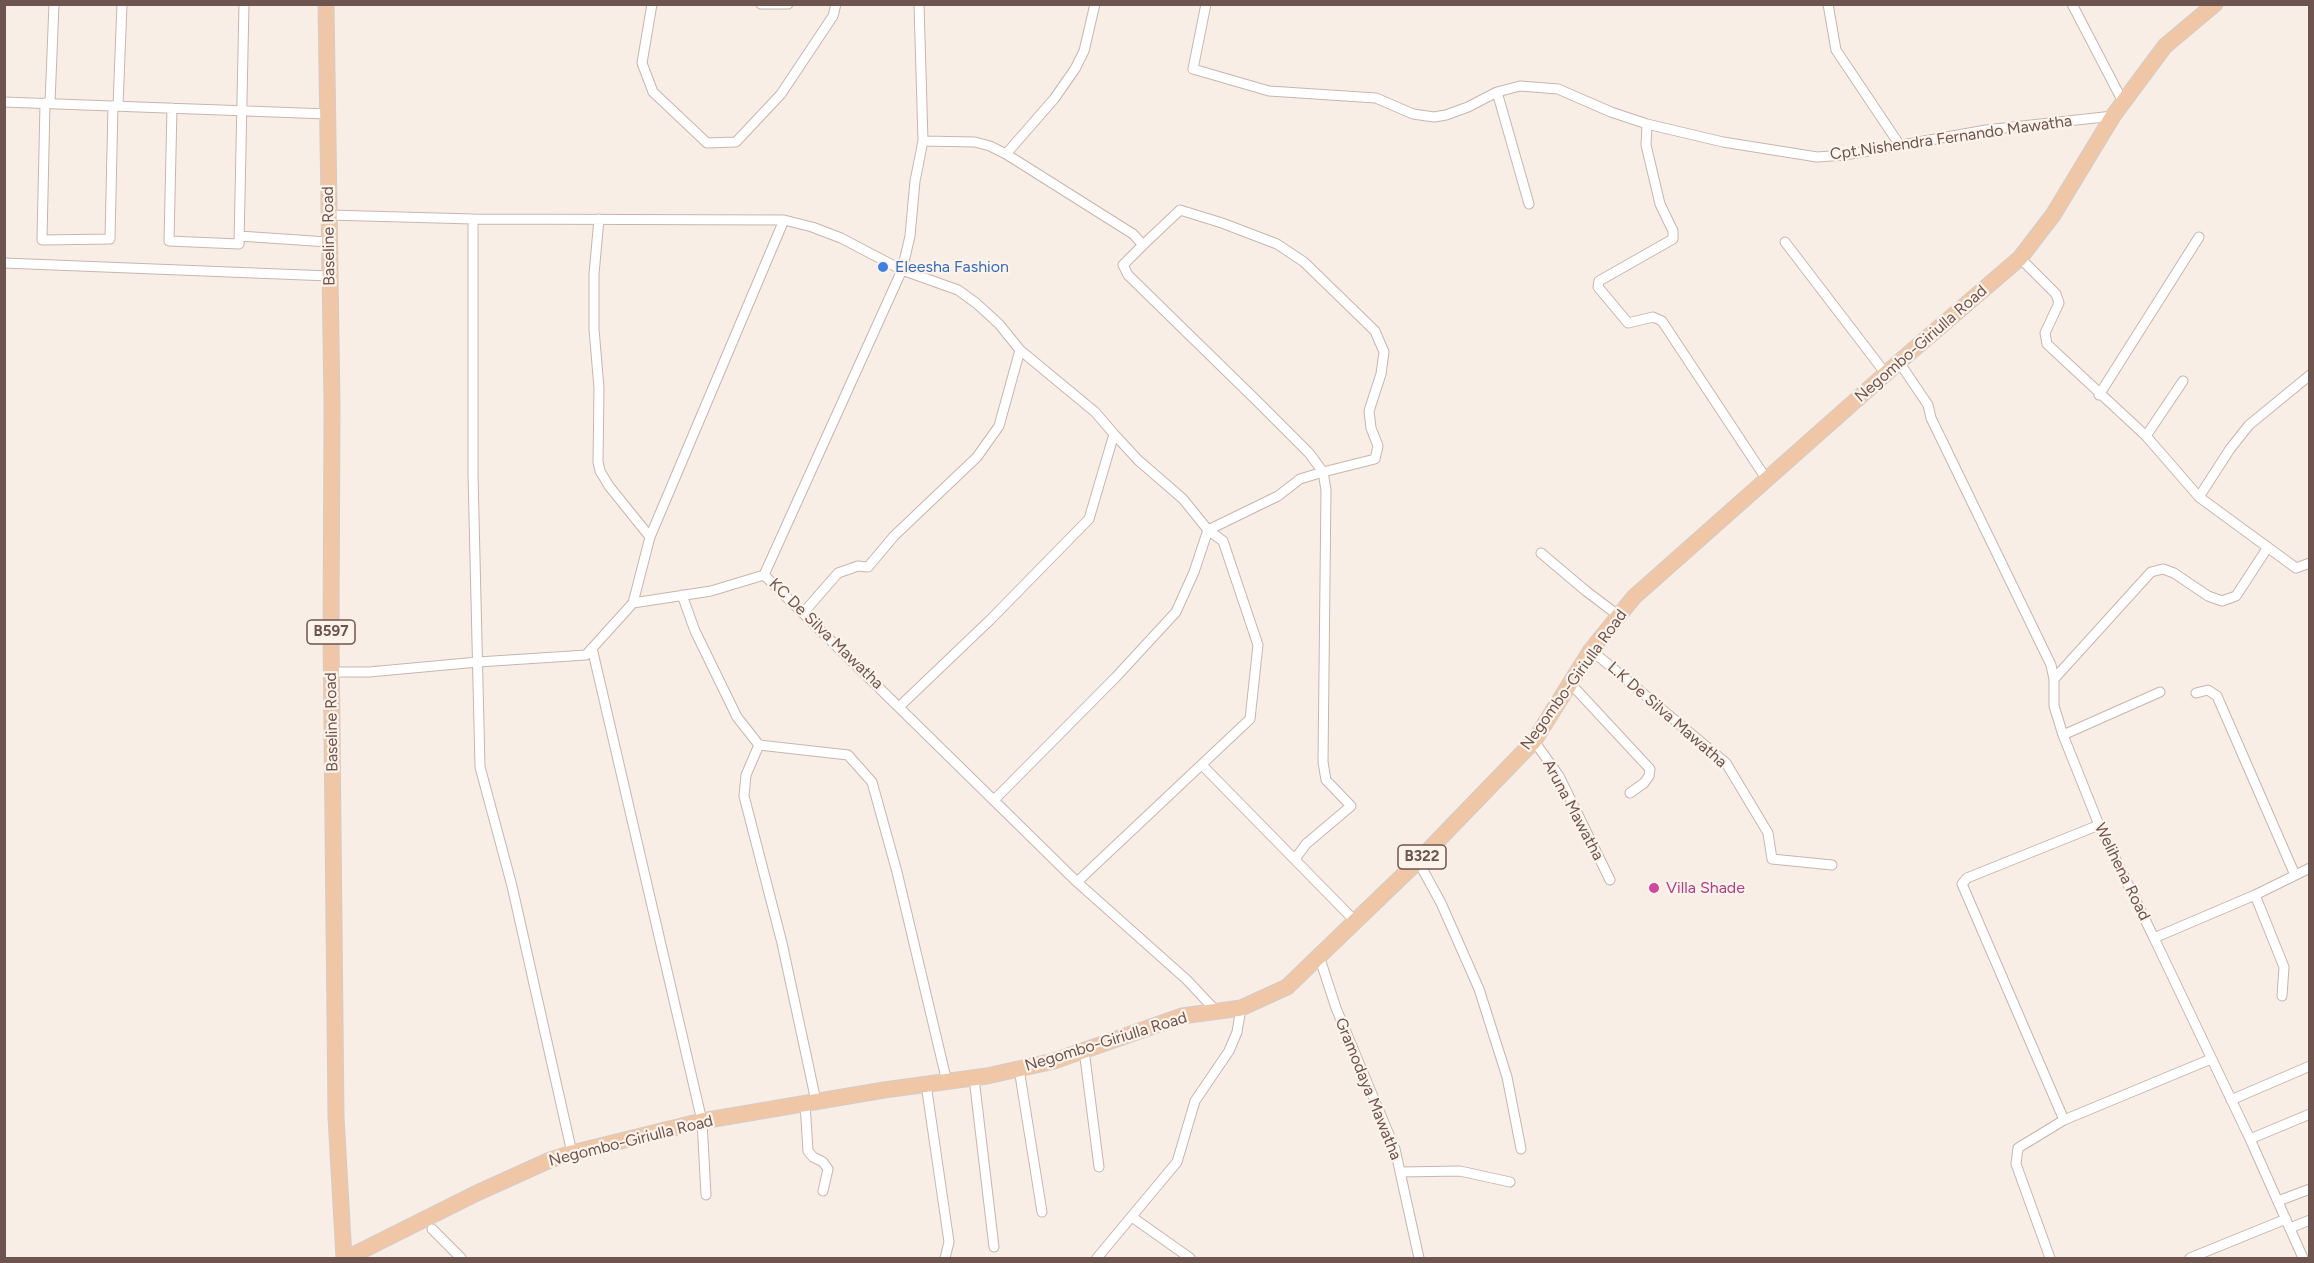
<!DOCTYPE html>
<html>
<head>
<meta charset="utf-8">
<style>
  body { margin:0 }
  #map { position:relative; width:2314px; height:1263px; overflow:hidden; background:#f9eee6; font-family:Figtree,sans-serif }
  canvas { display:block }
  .frame { position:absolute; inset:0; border:6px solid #6e544e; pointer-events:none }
</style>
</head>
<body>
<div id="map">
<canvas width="2314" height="1263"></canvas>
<div class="frame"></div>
</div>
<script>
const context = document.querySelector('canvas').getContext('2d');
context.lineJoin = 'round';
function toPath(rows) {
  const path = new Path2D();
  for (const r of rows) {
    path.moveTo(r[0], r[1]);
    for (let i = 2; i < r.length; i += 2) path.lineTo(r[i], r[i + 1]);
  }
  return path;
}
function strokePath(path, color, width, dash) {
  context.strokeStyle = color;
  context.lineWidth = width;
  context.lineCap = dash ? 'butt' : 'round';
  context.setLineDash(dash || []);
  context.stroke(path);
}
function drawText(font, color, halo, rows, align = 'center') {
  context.font = font + ' Figtree,sans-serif';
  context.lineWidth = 4.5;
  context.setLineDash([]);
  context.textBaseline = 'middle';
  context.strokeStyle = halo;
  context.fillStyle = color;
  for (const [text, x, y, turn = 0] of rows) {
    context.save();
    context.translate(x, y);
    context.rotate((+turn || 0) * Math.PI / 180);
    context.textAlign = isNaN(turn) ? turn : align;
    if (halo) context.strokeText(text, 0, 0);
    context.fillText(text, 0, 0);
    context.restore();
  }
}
const street = toPath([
  [652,4,642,63,653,92,707,143,736,142,781,94,833,16,836,4],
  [761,4,788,4],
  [919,4,923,141,915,181,910,236,902,270,764,575,1077,882,1187,980,1217,1012],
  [1206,4,1193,69,1269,91,1376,98,1413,114,1434,117,1446,115,1468,107,1497,92,1520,86,1558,89,1611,112,1647,124,1723,142,1817,157,1845,155,1986,130,2113,116],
  [1828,4,1836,50,1899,144],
  [2072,4,2123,102],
  [1497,92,1529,204],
  [4,102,328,114],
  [45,103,42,240,110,239,113,106],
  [50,103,54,4],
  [118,106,122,4],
  [172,108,169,241,239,244,244,4],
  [1647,124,1646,145,1660,204,1673,231,1673,239,1599,281,1598,287,1628,323,1653,317,1662,321,1767,480],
  [923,141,975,142,990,146,1006,154,1054,99,1075,69,1084,51,1095,4],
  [1006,154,1133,234,1143,245,1123,265,1128,275,1257,401,1309,453,1323,472,1300,479,1278,496,1208,530],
  [329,215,473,219,784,220,812,227,841,238,902,270,958,290,976,303,999,324,1020,350,1095,412,1114,434,1089,519,990,620,900,706],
  [473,219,473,474,480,767,512,886,572,1153],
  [599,219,594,274,594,329,599,388,598,462,600,471,609,486,650,537],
  [239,236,328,242],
  [1785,242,1886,374],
  [1143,245,1180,210,1222,223,1277,244,1304,262,1375,331,1384,352,1381,374,1369,411,1371,428,1378,446,1375,459,1323,472,1326,490,1323,762,1326,780,1351,806,1306,844,1295,859],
  [2020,258,2056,294,2059,303,2045,333,2047,344,2146,436,2199,497,2296,568,2310,563],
  [4,263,329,276],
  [1899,362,1928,405,1931,418,2051,665,2054,679,2054,706,2063,735,2099,825,2154,938,2255,895,2310,868],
  [2099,395,2199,237],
  [2146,436,2183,381],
  [2199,497,2230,449,2249,425,2310,375],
  [1541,553,1586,591,1619,616],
  [682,595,695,631,737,717,759,745,848,755,872,782,897,872,947,1082],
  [633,603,711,591,764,575],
  [804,612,838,573,858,566,868,567,894,536,977,457,999,426,1020,350],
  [592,648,702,1121,706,1195],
  [1591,650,1726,763,1768,833,1772,859,1832,865],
  [332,672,369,672,478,662,586,655,633,603,650,537,784,220],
  [2054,679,2151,572,2163,569,2174,573,2208,596,2222,601,2236,596,2268,547],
  [1571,684,1650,769,1649,776,1644,783,1630,793],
  [2196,693,2208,690,2217,696,2295,875],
  [2063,735,2160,692],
  [1534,741,1559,776,1610,880],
  [759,745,746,775,744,796,782,943,816,1101],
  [1202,765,1355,921],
  [994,800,1116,677,1176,612,1194,572,1208,530,1183,499,1138,460,1114,434],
  [1418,861,1441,903,1479,989,1507,1077,1521,1149],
  [1077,882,1250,719,1258,645,1223,541,1208,530],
  [2255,895,2284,967,2282,996],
  [2154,938,2250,1139,2303,1258],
  [1319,956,1336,1008,1395,1149,1419,1258],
  [1084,1050,1099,1167],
  [1019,1069,1042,1212],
  [974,1078,994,1247],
  [926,1084,949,1242,945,1258],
  [2231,1100,2310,1066],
  [805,1103,808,1151,813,1157,823,1162,828,1169,823,1191],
  [2064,1120,1962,884,1967,878,2099,825],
  [2250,1139,2310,1114],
  [1400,1172,1460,1171,1510,1182],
  [2278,1201,2310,1189],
  [1132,1217,1190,1258],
  [2290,1228,2310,1220],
  [432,1229,461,1258],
  [1097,1258,1177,1162,1195,1101,1229,1051,1237,1032,1241,1008],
  [2050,1258,2016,1164,2018,1148,2064,1120,2211,1059],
  [2190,1258,2286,1219]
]);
const primary = toPath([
  [326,4,332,406,331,633,336,1117,344,1258],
  [347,1258,477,1193,550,1160,572,1153,702,1121,884,1090,987,1076,1054,1061,1182,1016,1241,1008,1287,987,1418,861,1534,741,1591,650,1634,597,1899,362,2020,258,2053,215,2113,116,2165,46,2215,4]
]);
const markers = [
  [883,267,6,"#3f7fe0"],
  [1654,888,6,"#d1479c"]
];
const shields = [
  [331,632,48],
  [1422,857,48]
];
const shieldNames = [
  ["B597",331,632],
  ["B322",1422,857]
];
const streetNames = [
  ["Cpt.Nishendra Fernando Mawatha",1951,138,-8],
  ["Baseline Road",329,236,-91],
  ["Negombo-Giriulla Road",1921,344,-41],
  ["KC De Silva Mawatha",826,634,44],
  ["Negombo-Giriulla Road",1574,680,-54],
  ["L.K De Silva Mawatha",1667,715,41],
  ["Baseline Road",332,722,-91],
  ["Aruna Mawatha",1573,810,62],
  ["Welihena Road",2122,872,64],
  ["Negombo-Giriulla Road",1106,1042,-17],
  ["Gramodaya Mawatha",1368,1089,68],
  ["Negombo-Giriulla Road",631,1141,-14]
];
const shopNames = [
  ["Eleesha Fashion",895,267]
];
const hotelNames = [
  ["Villa Shade",1666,888]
];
strokePath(street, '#c8b5ad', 11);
strokePath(primary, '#d4ccca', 17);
strokePath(street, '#fff', 9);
strokePath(primary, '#efc7a7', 15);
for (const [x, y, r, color] of markers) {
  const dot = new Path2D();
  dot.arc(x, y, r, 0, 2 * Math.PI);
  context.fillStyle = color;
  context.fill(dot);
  strokePath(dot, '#fcf3eb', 2);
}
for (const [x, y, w] of shields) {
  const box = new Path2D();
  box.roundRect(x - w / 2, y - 12, w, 24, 4.5);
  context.fillStyle = '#fcf3eb';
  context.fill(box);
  strokePath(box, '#6e544e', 1.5);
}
drawText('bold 15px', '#6e544e', null, shieldNames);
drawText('16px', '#6e544e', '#fcf3eb', streetNames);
drawText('16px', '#366cbe', '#fcf3eb', shopNames, 'left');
drawText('16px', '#b23c85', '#fcf3eb', hotelNames, 'left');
</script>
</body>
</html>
